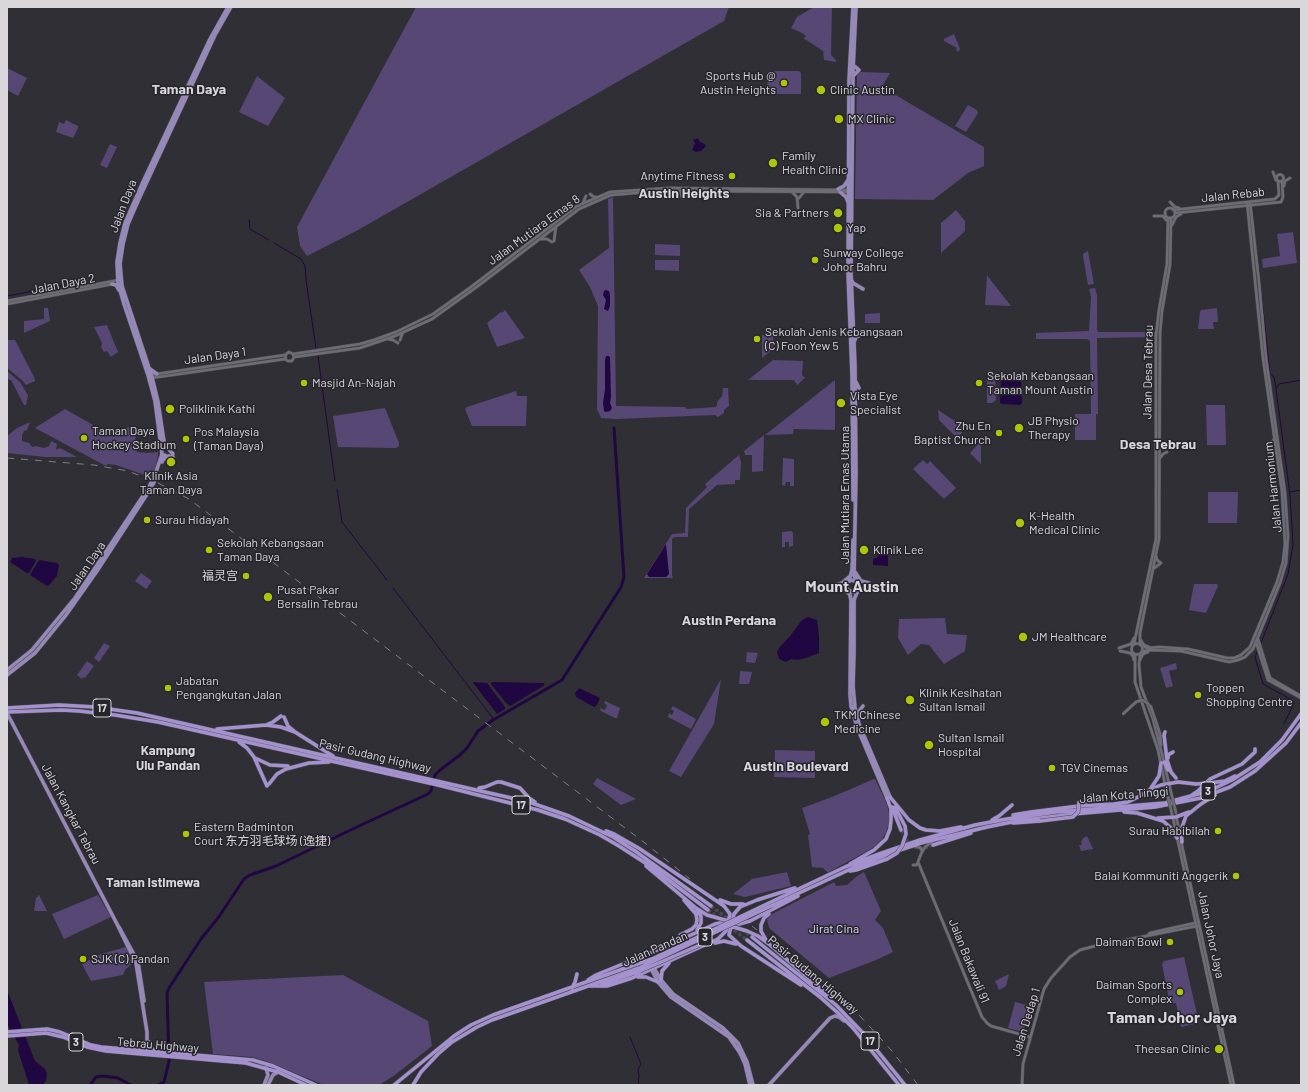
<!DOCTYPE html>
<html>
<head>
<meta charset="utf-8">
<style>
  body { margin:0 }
  #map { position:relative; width:1308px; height:1092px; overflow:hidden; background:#312f36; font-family:Barlow,sans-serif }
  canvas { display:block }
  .frame { position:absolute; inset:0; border:8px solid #d9d7dc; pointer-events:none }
</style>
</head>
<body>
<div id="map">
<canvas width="1308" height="1092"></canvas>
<div class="frame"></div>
</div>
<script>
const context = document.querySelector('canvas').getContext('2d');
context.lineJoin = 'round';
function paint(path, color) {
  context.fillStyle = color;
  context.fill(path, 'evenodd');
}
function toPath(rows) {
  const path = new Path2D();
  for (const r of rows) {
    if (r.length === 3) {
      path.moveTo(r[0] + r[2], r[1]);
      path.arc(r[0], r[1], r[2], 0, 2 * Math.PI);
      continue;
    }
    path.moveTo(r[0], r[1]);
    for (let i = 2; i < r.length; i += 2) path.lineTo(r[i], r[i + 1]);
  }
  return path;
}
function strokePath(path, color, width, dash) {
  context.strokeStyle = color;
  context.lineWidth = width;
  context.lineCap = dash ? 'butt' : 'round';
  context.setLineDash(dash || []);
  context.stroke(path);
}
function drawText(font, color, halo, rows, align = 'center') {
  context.font = font + ' Barlow,"Noto Sans SC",sans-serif';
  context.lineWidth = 3;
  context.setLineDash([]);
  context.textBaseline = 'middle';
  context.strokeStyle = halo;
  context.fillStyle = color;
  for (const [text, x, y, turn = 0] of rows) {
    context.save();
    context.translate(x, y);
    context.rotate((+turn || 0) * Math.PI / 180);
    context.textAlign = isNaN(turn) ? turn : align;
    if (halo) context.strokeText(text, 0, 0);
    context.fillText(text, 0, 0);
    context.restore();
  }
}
const green = toPath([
  [416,7,729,7,724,21,358,230,307,256,300,246,297,227],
  [814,7,832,7,831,55,836,60,836,62,824,60,823,51,803,38,806,37,804,34,791,28,797,17],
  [954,34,960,49,958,52,956,50,957,48,944,41,944,39],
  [7,68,27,78,18,96,7,90],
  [769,71,799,71,801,73,801,94,767,94,768,72],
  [861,72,890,73,882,87,984,147,984,166,968,173,933,200,855,199,857,74],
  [257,76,285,98,268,126,239,112],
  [968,105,977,110,978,113,966,132,955,126],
  [66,120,78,126,78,128,73,138,56,132,59,122,64,124],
  [110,144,117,147,107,168,100,165],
  [613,197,616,406,685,407,687,409,715,407,717,406,717,402,722,396,723,388,728,388,729,406,724,410,724,413,718,417,715,415,616,419,601,418,597,409,598,306,590,287,579,270,609,248,608,199],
  [956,210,965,221,965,231,941,253,941,223],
  [1293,232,1297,263,1263,268,1262,259,1280,256,1277,234],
  [655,244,680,245,680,256,655,255],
  [1088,251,1094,284,1088,285,1083,256,1083,254],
  [655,260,679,260,679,271,655,270],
  [987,275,989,278,1011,306,985,305],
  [1095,288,1097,295,1097,329,1098,332,1155,332,1155,337,1097,338,1098,414,1091,414,1090,341,1087,339,1036,339,1036,333,1089,331,1091,297,1089,289],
  [44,308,48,308,50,321,24,333,24,321,44,319],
  [1217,308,1218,322,1213,322,1214,329,1198,329,1200,312,1201,310],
  [505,310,525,338,497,347,487,323,501,312,502,313],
  [880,313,880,323,865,323,865,314],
  [107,325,118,352,111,357,107,351,104,352,101,347,102,343,94,327],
  [762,335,773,336,773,349,762,358],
  [7,340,15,340,34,377,35,381,26,385,22,380,7,368],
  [773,360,803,361,802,375,805,378,797,385,794,380,748,380],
  [990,370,995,373,996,400,992,403,987,403,987,371],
  [7,371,20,382,28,395,26,405,24,405,11,380,7,379],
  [835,380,835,430,794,429,793,434,765,435],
  [516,391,517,396,527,396,526,425,525,426,472,426,465,409,467,407],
  [1206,405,1225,405,1226,445,1207,445],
  [385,408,399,443,399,446,396,448,338,447,333,416],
  [65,409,114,437,115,431,134,426,136,441,137,441,137,452,147,453,158,452,158,456,154,473,151,477,116,465,107,464,106,466,35,428],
  [938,410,958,423,961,423,962,424,962,433,958,437,956,437,939,420],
  [1075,414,1096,414,1096,440,1075,440],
  [30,422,27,430,24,431,22,435,22,441,29,443,32,447,36,446,44,448,49,446,51,441,57,444,56,450,60,448,77,457,45,457,7,453,7,436,17,428],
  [764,435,763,471,752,472,752,455,745,455,744,451],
  [981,441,981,464,970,453],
  [739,455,741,462,740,480,735,480,735,484,717,485,689,509,688,537,674,537,672,539,672,575,673,578,644,578,672,534,685,533,686,508,707,487,705,484],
  [783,458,794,459,794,485,793,486,790,486,790,482,786,482,785,486,782,485],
  [923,460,927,464,930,461,956,488,945,498,943,498,913,469],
  [1208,492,1238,492,1237,523,1208,523],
  [791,531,793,533,793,546,789,547,789,542,785,542,785,547,782,547,782,532],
  [141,573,152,581,146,589,135,581],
  [1194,584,1217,584,1218,586,1206,613,1189,610],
  [945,618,947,634,967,635,965,651,944,664,929,645,921,644,908,655,898,638,899,619],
  [104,643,110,646,99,662,94,658],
  [747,652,758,653,755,663,746,662],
  [87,661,94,666,85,678,83,677,82,679,77,675],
  [1176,663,1177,669,1169,671,1173,686,1166,688,1160,668],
  [740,671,752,672,749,684,739,684],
  [721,679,714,724,681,777,669,771],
  [605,701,620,708,617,718,615,718,601,711,600,708,605,710,607,705,604,703],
  [673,706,696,719,691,729,668,717,669,713,672,715,674,711,671,709],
  [775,750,815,751,815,778,774,777],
  [597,778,636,799,621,805,593,784],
  [874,779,875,779,887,804,890,819,886,833,880,842,871,849,829,872,827,872,823,868,812,867,808,835,810,834,802,808,832,797],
  [1087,836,1093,849,1081,851,1079,845,1082,845,1081,841,1083,840,1082,839],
  [787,872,791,886,745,897,733,894,752,879],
  [864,872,881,911,875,920,883,928,893,952,876,960,829,978,769,928,767,919,772,914,809,895,834,882,836,886,847,885,857,876],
  [39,895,47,911,34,911,36,898],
  [98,895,111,917,64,939,52,914],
  [126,947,134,962,125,970,123,975,91,981,82,964,101,954],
  [1184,957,1199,1023,1181,1027,1176,1003,1170,1004,1162,964,1164,961],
  [1009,974,1006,986,999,990,995,981],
  [343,975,428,1021,432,1046,395,1075,379,1085,324,1085,263,1060,252,1057,213,1054,204,982],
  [1015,1002,1031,1006,1023,1032,1008,1028]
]);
const water = toPath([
  [698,138,699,141,706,145,705,147,701,151,696,152,692,150,695,143,693,140],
  [606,290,609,291,610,295,610,306,608,311,604,309,606,300,603,295,604,291],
  [606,356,609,356,610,358,611,397,610,403,612,408,610,411,606,412,604,411,603,403,605,389,605,360],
  [1003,376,1021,377,1022,403,1020,405,1002,404,1000,403,1001,379],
  [666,544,669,574,666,577,649,577,647,574],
  [878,554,885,554,888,556,888,566,873,565,873,560,874,558,877,558],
  [22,557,35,559,36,561,29,573,27,573,10,562,12,558],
  [39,560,57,563,59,565,57,576,49,585,47,586,30,575],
  [808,617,817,620,819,637,819,653,806,658,797,660,791,659,786,662,779,659,777,652,779,648,790,636,802,620],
  [473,682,487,683,505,707,505,709,497,714,474,684],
  [492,682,543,683,545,685,510,706,507,704,491,684],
  [579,688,600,698,597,705,594,707,576,697,575,693],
  [7,990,35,1061,45,1069,47,1074,46,1081,44,1083,45,1085,29,1085,18,1050,19,1045,7,1024]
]);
const stream = toPath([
  [249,220,250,229,269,240],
  [274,243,301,259,305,266,306,280,316,348],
  [1257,253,1270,374,1274,377,1276,388],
  [7,296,76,283],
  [318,356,335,481],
  [337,489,342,522,387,580],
  [1290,492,1301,490],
  [393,588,492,717,493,720],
  [1261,643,1288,574,1293,545,1290,495,1276,389,1279,384,1301,380],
  [1258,650,1255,657,1263,684,1292,700,1294,703,1284,724],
  [630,1037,641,1064,638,1070,639,1076,638,1085]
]);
const river = toPath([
  [90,1085,96,1077,103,1076,118,1078,131,1085],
  [158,1085,164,1082,169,1061,167,993,169,988,201,939,218,918,244,879,250,875,276,866,359,826,428,794,431,791,435,775,440,770,460,755,467,748,478,731,493,720,562,680,621,587,624,577,614,428]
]);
const trunkTunnel = toPath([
  [901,830,909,844,914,847,922,849,933,845],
  [711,906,752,937],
  [708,910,747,940]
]);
const secondary = toPath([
  [1273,172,1276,180],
  [1280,178,3.5],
  [1284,186,1285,181,1290,178],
  [679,192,683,198,688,192],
  [792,192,797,197,798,208],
  [590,194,594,197,596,197],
  [799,198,804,192],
  [1170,202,1175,207,1179,208],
  [583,203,586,196],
  [1170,213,5],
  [1173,210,1275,199,1279,195,1278,181],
  [1175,213,1281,202,1283,197,1282,181],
  [1154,216,1163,216,1166,220],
  [1172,225,1176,217,1181,214],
  [540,239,547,239,552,242],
  [554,241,556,226],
  [7,301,119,280],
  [7,304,113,284],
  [388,339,393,340,398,343],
  [400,340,403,332],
  [293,354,294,357,292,361,288,361,286,360,285,355,289,352,293,354,300,353,360,344,374,340,396,332,433,314,471,287,577,206,610,192,670,188,849,190],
  [294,357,360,348,395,336,432,319,478,286,579,209,611,195,648,192,691,191,849,192],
  [150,375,285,355],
  [151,378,285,359],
  [1161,443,1162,445,1167,448],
  [1267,445,1273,441,1274,439],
  [1268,448,1276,453],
  [1160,458,1163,454,1167,452],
  [1153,569,1161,563,1157,560,1156,556],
  [1140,639,1144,645,1149,647],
  [1258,639,1270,678,1301,696],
  [1256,642,1268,680,1301,698],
  [1137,649,5.5],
  [1134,644,1156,539,1156,336,1159,310,1167,264,1168,218],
  [1140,645,1140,633,1159,539,1160,333,1162,311,1170,265,1171,218],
  [1142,646,1148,648,1159,647,1188,649,1227,658,1234,658,1241,655,1250,647,1277,582,1283,562,1285,544,1282,491,1263,358,1247,202],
  [1119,648,1131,644,1134,638],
  [1120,651,1130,653,1133,656,1134,660],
  [1142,652,1148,650,1181,651,1229,662,1238,660,1245,657,1253,649,1280,583,1286,563,1288,536,1285,493,1266,358,1259,282,1250,202],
  [1135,654,1135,682,1158,750,1166,789],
  [1140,654,1139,665,1141,687,1153,719,1164,762],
  [1140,660,1143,654,1148,652],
  [1160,734,1161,745],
  [1165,767,1170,788],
  [1172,814,1231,1085],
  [1176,816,1180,834],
  [1181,841,1234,1085],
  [914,846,921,848,922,851],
  [918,862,982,1017,987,1023,991,1026,1030,1037],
  [918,862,921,854,925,847,932,842],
  [913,865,916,865,918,863],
  [1148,935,1150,933,1195,923],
  [1022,1085,1023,1064,1044,989,1051,978,1070,957,1080,950,1095,946,1197,926]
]);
const primary = toPath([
  [853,7,849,80,848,273,852,375,853,500],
  [856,7,853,70,851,274,855,366,856,474,854,575,857,582],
  [853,65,859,70,853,76],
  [838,189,844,186,848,180],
  [840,192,846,197,848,202],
  [852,281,853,283,863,289],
  [112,284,116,285,119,290],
  [853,327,856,331,861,332],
  [854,342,856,337,861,335],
  [150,369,157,374],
  [856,382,859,388],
  [165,445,173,454],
  [165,448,158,402,152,377,122,286,120,264,123,244,128,224,138,201,215,35,231,7],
  [163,460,168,456,173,457],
  [162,462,165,455],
  [155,475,162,454,155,401,148,375,124,304,118,283,117,262,120,243,125,223,143,182,210,39,228,7],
  [855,572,861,581,869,583],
  [849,581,852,570,853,540],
  [836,585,842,583,849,577],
  [836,588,845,590,848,593],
  [857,590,853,592,848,590,846,586,848,582,851,580,855,581,859,587,854,600,854,652,853,686,855,708,859,724,890,797],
  [849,591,851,600,850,694,851,706,857,727,887,798],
  [858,592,861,589,869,586],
  [7,670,32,650,75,598,149,487],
  [7,675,35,653,66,615,97,571,151,488],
  [7,713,117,924,136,963,147,1032,147,1046,144,1050],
  [858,718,860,710,863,706],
  [119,927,138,962,144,1001],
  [640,954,644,955,658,982,671,997,729,1037,740,1053,745,1064,750,1085],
  [653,966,661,980,673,994,723,1028,738,1043,747,1062,753,1085],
  [149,1042,152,1049,156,1051],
  [264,1085,268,1075,266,1068],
  [268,1085,273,1075,278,1072],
  [769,1085,830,1018,835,1016,839,1017,844,1021]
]);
const trunk = toPath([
  [7,708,59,705,95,707,137,713,529,802,569,816,613,837,635,851,711,906],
  [7,712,61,710,79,711,115,715,158,722,438,785,538,810,565,819,600,835,619,846,650,866,708,910],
  [284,717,288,726,294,731],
  [266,725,281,727,295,732,333,756],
  [217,729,266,725,273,722,281,716],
  [1165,732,1164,735,1167,760,1171,772,1176,778],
  [239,742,247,748,254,757,267,786],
  [255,758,270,765,288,766],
  [1168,758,1168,755,1173,752],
  [1164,762,1168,770],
  [1210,783,1225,781,1235,776],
  [269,784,277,774,286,769,309,763,329,762],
  [479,788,485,787,497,782,501,782,520,788,529,798,535,802],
  [1151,788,1159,776,1161,763],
  [1192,795,1198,791,1210,779,1242,764,1255,752,1255,749],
  [890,797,909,820,920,828,926,830,940,831,961,827],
  [1079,805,1090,800,1092,795],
  [892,807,901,830],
  [895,807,905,826],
  [1124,812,1137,813,1163,821,1170,827,1177,838],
  [1013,815,1031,812,1079,806,1114,804,1128,802,1138,797,1151,789,1161,785,1178,782,1196,784],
  [1158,818,1176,817,1189,812],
  [992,820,999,816,1012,805],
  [1013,823,1040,821],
  [1182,842,1181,830,1186,816,1201,804,1215,795],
  [933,845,971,833],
  [850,864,874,850,886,839,890,829,891,820,891,809,887,798],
  [646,866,696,908,707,915,739,924,750,921,798,896],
  [850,871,856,870,887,859],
  [795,888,757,900,740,907,734,914,729,935,741,946,801,985],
  [720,900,731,904,743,904],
  [769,903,845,867,879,854,920,840,975,825,1007,819,1056,812,1165,803,1209,791,1232,780,1260,762,1282,740,1301,714],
  [771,906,855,867,891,853,921,843,987,827,1017,821,1073,814,1155,807,1201,798,1230,787,1255,771,1286,743,1301,723],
  [697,910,701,916,701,923,697,930],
  [680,935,692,929,696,925,697,920,696,914,684,900],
  [752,937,836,1005,863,1033,905,1085],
  [747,940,820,997,838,1013,853,1028,899,1085],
  [766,940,761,931,761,925,764,918,769,914],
  [715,943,724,941,736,944],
  [667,946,715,924,720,923,747,931,758,936,769,944,828,995],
  [638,977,646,977,658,982],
  [588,980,596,975,635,959],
  [661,980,662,971,669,963],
  [602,984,640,971],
  [591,986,607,986,632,978,718,939,726,931,730,914,724,906,640,849,614,834,606,831],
  [572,988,575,982,577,974],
  [7,1032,47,1029,60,1032,91,1045,101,1047,253,1060,273,1066,316,1085],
  [7,1036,46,1033,63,1037,87,1047,106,1051,246,1063,278,1072,306,1085],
  [394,1085,454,1036,471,1025,493,1015,637,964],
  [413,1085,421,1072,438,1054,452,1042,477,1027,492,1020,639,968]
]);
const rail = toPath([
  [7,458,94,465,128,471,156,482,189,499,645,843,690,879],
  [752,926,757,930],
  [774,943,825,983,860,1016,892,1051,918,1085]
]);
const secondaryBridge = toPath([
  [1123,714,1136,702,1142,700,1146,702,1151,707,1160,734],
  [1170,788,1176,813],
  [1166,789,1172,814]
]);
const primaryBridge = toPath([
  [149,487,155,475],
  [151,488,157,476]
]);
const trunkBridge = toPath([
  [1196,784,1210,783],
  [1040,821,1073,817,1078,812,1079,802],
  [887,859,897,853,902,846,906,834,905,826],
  [635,959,667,946],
  [637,964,652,959,769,903],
  [639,968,771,906],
  [640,971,707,942]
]);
const markers = [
  [784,83,4,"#aec60a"],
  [821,90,5,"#aec60a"],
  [839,119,5,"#aec60a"],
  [773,163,5,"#aec60a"],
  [732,176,4,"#aec60a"],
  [838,213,5,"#aec60a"],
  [838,228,5,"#aec60a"],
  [815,260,4,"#aec60a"],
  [757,339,4,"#aec60a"],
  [304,383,4,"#aec60a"],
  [979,383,4,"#aec60a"],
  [841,403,5,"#aec60a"],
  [170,409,5,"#aec60a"],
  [1019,428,5,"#aec60a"],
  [999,433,4,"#aec60a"],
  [84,438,4,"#aec60a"],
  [186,439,4,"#aec60a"],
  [171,462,5,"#aec60a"],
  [147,520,4,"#aec60a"],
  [1020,523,5,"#aec60a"],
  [209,550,4,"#aec60a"],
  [864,550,5,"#aec60a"],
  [246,576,4,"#aec60a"],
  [268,597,5,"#aec60a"],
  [1023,637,5,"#aec60a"],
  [168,688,4,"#aec60a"],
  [1198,695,4,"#aec60a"],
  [910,700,5,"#aec60a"],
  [825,722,5,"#aec60a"],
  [929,745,5,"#aec60a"],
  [1052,768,4,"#aec60a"],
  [1218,831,4,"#aec60a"],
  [186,834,4,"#aec60a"],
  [1236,876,4,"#aec60a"],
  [1170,942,4,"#aec60a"],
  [83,959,4,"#aec60a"],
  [1180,992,4,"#aec60a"],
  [1219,1049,5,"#aec60a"]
];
const shields = [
  [102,708,18],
  [1208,791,14],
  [521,805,18],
  [705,937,14],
  [870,1041,18],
  [76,1042,14]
];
const shieldNames = [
  ["17",102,708],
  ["3",1208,791],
  ["17",521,805],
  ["3",705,937],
  ["17",870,1041],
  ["3",76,1042]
];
const poiNames = [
  ["Sports Hub @",776,76,"right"],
  ["Austin Heights",776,90,"right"],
  ["Clinic Austin",830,90],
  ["MX Clinic",848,119],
  ["Family",782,156],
  ["Health Clinic",782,170],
  ["Anytime Fitness",724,176,"right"],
  ["Sia & Partners",829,213,"right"],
  ["Yap",847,228],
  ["Sunway College",823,253],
  ["Johor Bahru",823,267],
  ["Sekolah Jenis Kebangsaan",765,332],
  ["(C) Foon Yew 5",765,346],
  ["Sekolah Kebangsaan",987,376],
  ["Taman Mount Austin",987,390],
  ["Masjid An-Najah",312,383],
  ["Vista Eye",850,396],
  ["Specialist",850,410],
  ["Poliklinik Kathi",179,409],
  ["JB Physio",1028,421],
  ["Therapy",1028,435],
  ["Zhu En",991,426,"right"],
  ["Baptist Church",991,440,"right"],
  ["Taman Daya",92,431],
  ["Hockey Stadium",92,445],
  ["Pos Malaysia",194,432],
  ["(Taman Daya)",194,446],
  ["Klinik Asia",171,476,"center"],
  ["Taman Daya",171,490,"center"],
  ["K-Health",1029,516],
  ["Medical Clinic",1029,530],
  ["Surau Hidayah",155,520],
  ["Sekolah Kebangsaan",217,543],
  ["Taman Daya",217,557],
  ["Klinik Lee",873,550],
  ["福灵宫",238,576,"right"],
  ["Pusat Pakar",277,590],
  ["Bersalin Tebrau",277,604],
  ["JM Healthcare",1032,637],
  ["Jabatan",176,681],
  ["Pengangkutan Jalan",176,695],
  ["Toppen",1206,688],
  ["Shopping Centre",1206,702],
  ["Klinik Kesihatan",919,693],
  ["Sultan Ismail",919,707],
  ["TKM Chinese",834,715],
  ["Medicine",834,729],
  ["Sultan Ismail",938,738],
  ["Hospital",938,752],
  ["TGV Cinemas",1060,768],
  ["Eastern Badminton",194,827],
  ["Court 东方羽毛球场 (逸捷)",194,841],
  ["Surau Habibilah",1210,831,"right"],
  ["Balai Kommuniti Anggerik",1228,876,"right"],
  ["Daiman Bowl",1162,942,"right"],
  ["SJK (C) Pandan",91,959],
  ["Daiman Sports",1172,985,"right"],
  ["Complex",1172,999,"right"],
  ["Theesan Clinic",1210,1049,"right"]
];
const streetNames = [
  ["Jalan Rebab",1233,195,-6],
  ["Jalan Daya",123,206,-69],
  ["Jalan Mutiara Emas 8",534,230,-36],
  ["Jalan Daya 2",63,284,-11],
  ["Jalan Daya 1",215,356,-8],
  ["Jalan Desa Tebrau",1148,372,-89],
  ["Jalan Harmonium",1273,487,-96],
  ["Jalan Mutiara Emas Utama",845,495,-90],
  ["Jalan Daya",87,566,-56],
  ["Pasir Gudang Highway",375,756,13],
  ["Jalan Kota Tinggi",1124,795,-5],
  ["Jalan Kangkar Tebrau",71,814,62],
  ["Jalan Johor Jaya",1211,935,78],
  ["Jalan Pandan",655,949,-24],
  ["Jalan Bakawali 91",969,961,68],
  ["Pasir Gudang Highway",813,975,40],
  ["Jalan Dedap 1",1026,1022,-73],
  ["Tebrau Highway",158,1045,5]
];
const parkNames = [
  ["Jirat Cina",834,929]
];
const neighbourhoodNames = [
  ["Kampung",168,751],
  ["Ulu Pandan",168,766],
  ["Taman Istimewa",153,883]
];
const quarterNames = [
  ["Taman Daya",189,89],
  ["Austin Heights",684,193],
  ["Desa Tebrau",1158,444],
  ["Austin Perdana",729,620],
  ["Austin Boulevard",796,766]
];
const districtNames = [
  ["Mount Austin",852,587],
  ["Taman Johor Jaya",1172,1018]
];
paint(green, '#564775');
paint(water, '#210741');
strokePath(stream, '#210741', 1);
strokePath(river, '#210741', 3);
strokePath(trunkTunnel, '#4a484f', 3.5, [3.5, 2]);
strokePath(secondary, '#4f4d53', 3.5);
strokePath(primary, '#4f4d53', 4.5);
strokePath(trunk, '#4f4d53', 4.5);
strokePath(secondary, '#6e6c74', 2.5);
strokePath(primary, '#9789b7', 3.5);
strokePath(trunk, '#a492ce', 3.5);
strokePath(rail, '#807e84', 1, [7, 7]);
strokePath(secondaryBridge, '#4f4d53', 3.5, []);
strokePath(primaryBridge, '#4f4d53', 4.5, []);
strokePath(trunkBridge, '#4f4d53', 4.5, []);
strokePath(secondaryBridge, '#6e6c74', 2.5);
strokePath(primaryBridge, '#9789b7', 3.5);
strokePath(trunkBridge, '#a492ce', 3.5);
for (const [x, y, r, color] of markers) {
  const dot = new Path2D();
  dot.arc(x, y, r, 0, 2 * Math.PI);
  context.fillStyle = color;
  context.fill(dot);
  strokePath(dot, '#27252c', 1.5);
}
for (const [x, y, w] of shields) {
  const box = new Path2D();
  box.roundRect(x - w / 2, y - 9, w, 18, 3);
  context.fillStyle = '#27252c';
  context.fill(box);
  strokePath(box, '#d9d7dc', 1);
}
drawText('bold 11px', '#d9d7dc', null, shieldNames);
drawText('12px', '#d9d7dc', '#27252c', poiNames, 'left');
drawText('12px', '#d9d7dc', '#27252c', streetNames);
drawText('12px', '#e0d6fb', '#27252c', parkNames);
drawText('bold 13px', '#d9d7dc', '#27252c', neighbourhoodNames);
drawText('bold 14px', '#d9d7dc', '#27252c', quarterNames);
drawText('bold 16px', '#d9d7dc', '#27252c', districtNames);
</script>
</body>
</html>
